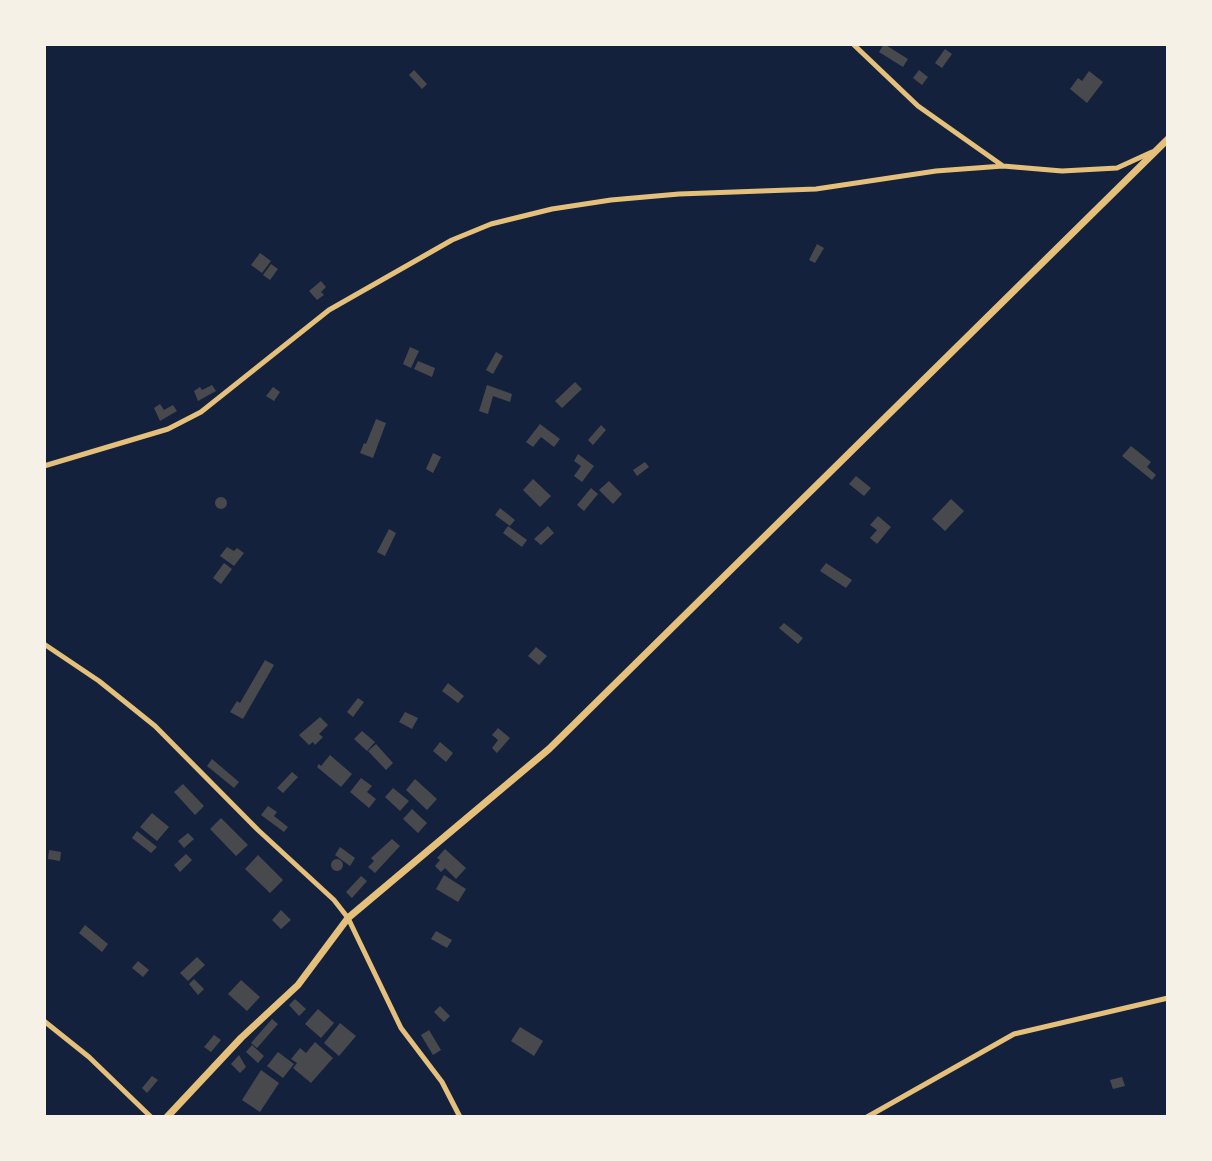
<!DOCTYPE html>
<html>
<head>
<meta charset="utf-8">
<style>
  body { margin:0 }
  #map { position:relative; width:1212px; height:1161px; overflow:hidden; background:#14213d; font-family:Barlow,sans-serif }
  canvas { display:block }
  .frame { position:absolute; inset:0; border:46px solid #f6f1e7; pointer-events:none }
</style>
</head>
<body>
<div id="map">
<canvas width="1212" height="1161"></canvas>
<div class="frame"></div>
</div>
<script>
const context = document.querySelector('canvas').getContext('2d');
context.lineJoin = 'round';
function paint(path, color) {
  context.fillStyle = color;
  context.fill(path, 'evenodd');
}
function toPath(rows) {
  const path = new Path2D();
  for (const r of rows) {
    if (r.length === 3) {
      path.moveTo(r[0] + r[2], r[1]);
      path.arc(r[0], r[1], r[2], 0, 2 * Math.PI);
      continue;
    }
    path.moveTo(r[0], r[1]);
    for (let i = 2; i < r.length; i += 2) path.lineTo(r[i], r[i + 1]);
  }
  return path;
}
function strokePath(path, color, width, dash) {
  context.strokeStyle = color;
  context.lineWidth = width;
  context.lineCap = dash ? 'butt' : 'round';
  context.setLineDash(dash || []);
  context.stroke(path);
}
const building = toPath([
  [884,44,908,59,903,67,879,52],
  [945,49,952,54,942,68,935,63],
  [414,70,427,84,422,89,409,75],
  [919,70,928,77,922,85,913,78],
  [1089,71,1103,82,1087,103,1070,89,1078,78,1082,81],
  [817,244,824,248,815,263,809,260],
  [260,253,271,261,262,273,251,265],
  [271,264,278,269,270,280,263,275],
  [321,281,326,287,321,292,324,295,317,300,309,291],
  [410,347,419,351,411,368,403,364],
  [496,352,503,356,493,374,486,370],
  [418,361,435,368,432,377,414,369],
  [575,382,582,389,562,408,555,401],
  [212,385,216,391,198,401,194,391,200,387,202,390],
  [487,385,512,394,510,402,493,396,488,414,479,411],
  [273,387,280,392,274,401,266,396],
  [160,404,164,410,173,405,177,411,160,421,154,408],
  [376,419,386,423,373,458,360,453,364,443,366,444],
  [540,424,560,439,554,447,541,437,533,447,526,442],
  [601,425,606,430,593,445,588,440],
  [1131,446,1151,462,1147,467,1156,475,1152,480,1122,456],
  [433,453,441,457,433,473,426,469],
  [578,454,594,466,582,482,574,476,581,466,574,461],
  [645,462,649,467,637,476,633,470],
  [856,476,871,488,864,496,849,484],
  [533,479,551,496,540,507,523,490],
  [609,481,622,494,613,504,599,490],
  [591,488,598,494,584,511,577,505],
  [221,503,6],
  [951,499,964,511,945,531,932,519],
  [500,508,515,520,510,526,495,515],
  [878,516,891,527,877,544,870,538,877,530,870,525],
  [508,526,527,540,522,547,503,533],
  [548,526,554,533,541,545,534,539],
  [389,529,396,533,385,556,377,552],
  [227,547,234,551,237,548,244,553,234,566,220,556],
  [224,563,232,569,221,584,213,578],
  [826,563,852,580,846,588,820,571],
  [784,623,803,638,798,644,779,628],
  [536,647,547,656,539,665,528,656],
  [265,660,274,665,243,719,230,712,237,701,240,703],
  [448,683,464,696,458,703,442,691],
  [358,698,364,702,353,717,347,712],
  [405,712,418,718,412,729,399,722],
  [320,717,328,725,319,734,323,737,315,745,313,742,309,745,299,735],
  [498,728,510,738,497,753,492,748,498,740,492,735],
  [362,731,375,742,367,751,354,739],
  [440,742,453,753,446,762,433,751],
  [376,744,393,763,386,770,368,751],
  [330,755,352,774,341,787,317,767,319,764,321,766],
  [212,759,239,782,234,788,207,766],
  [292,772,298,777,283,793,277,788],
  [361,778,372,786,367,792,376,799,369,808,350,792],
  [415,779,437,799,427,810,406,790],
  [183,784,204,806,195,815,174,792],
  [393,788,409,801,400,811,385,797],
  [268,806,277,812,274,816,288,827,284,832,261,815],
  [412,809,427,823,418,833,403,819],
  [152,813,169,827,157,841,140,827],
  [221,818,248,845,236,856,210,829],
  [137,831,157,847,151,853,132,838],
  [188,833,194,839,184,848,178,841],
  [392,839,400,846,375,873,368,867,374,861,371,858],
  [340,847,355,858,350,866,335,855],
  [445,849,466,868,456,879,445,868,441,872,435,866,440,860,437,858],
  [49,850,61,852,60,861,48,859],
  [186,854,192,860,180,872,174,865],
  [258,855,283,880,270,893,245,869],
  [337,865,6],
  [444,875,466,889,458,902,436,889],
  [361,876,367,881,352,898,346,892],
  [281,910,291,920,281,929,272,920],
  [85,925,108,944,102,952,79,933],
  [436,931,452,940,447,948,431,939],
  [197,957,205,965,188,981,180,973],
  [138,961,149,970,143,977,132,968],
  [194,979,204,989,198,995,189,984],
  [241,980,260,997,247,1011,228,994],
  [295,999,306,1009,299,1016,289,1005],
  [440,1006,450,1016,444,1022,434,1012],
  [318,1009,334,1023,321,1038,305,1024],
  [272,1019,278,1024,257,1048,251,1043],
  [340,1023,356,1036,339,1056,324,1043],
  [520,1027,543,1041,534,1056,511,1041],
  [429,1030,441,1050,433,1055,421,1035],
  [214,1035,221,1040,211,1052,204,1047],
  [315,1042,333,1058,311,1083,293,1068,297,1063,291,1059,300,1048,306,1053],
  [252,1045,264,1056,258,1063,246,1052],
  [278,1052,294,1064,283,1078,267,1066],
  [239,1055,246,1067,240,1073,231,1064],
  [261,1070,279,1083,260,1112,242,1100],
  [152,1076,158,1080,147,1093,142,1088],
  [1122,1077,1125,1086,1113,1089,1110,1080]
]);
const minor = toPath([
  [853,44,918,106,1003,166],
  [44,466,168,429,201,412,329,310,452,240,491,224,552,209,611,200,679,194,816,189,936,171,1003,166,1062,171,1117,168,1152,152],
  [44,644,99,681,155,726,258,830,334,900,348,918,401,1028,442,1082,460,1117],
  [44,1021,89,1057,151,1117],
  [867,1117,1014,1034,1168,998]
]);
const tertiary = toPath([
  [167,1117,241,1038,298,985,348,918,549,749,1168,139]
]);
paint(building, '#48494c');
strokePath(minor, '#e5c07b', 5);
strokePath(tertiary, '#e5c07b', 7);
</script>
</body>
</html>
